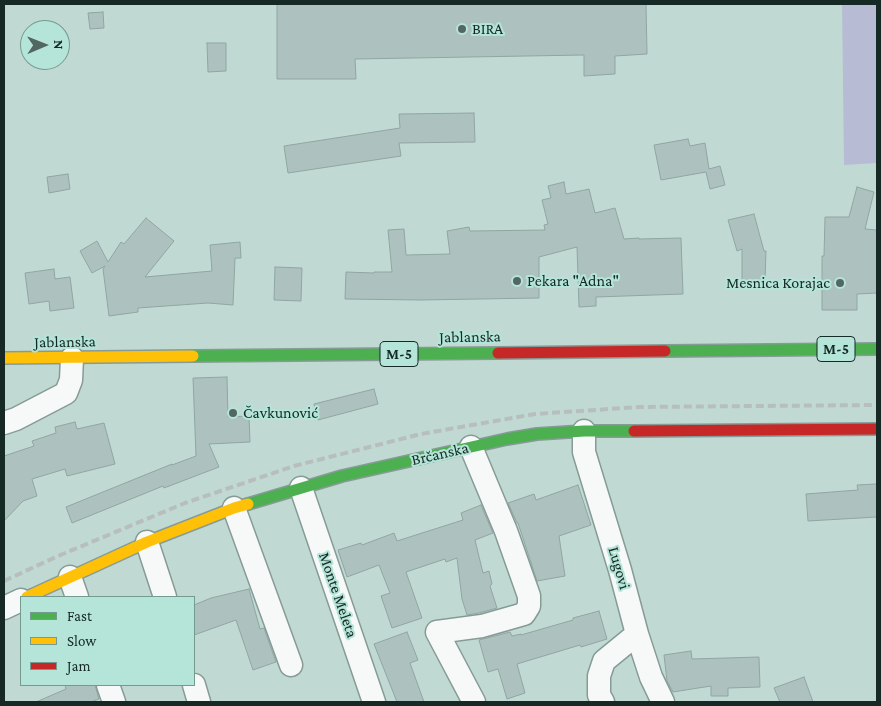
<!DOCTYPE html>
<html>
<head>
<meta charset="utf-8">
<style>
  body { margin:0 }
  #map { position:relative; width:881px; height:706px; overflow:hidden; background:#c0dad3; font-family:"Crimson Pro",serif }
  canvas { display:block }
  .frame { position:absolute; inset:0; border:5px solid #162924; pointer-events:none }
  .legend { position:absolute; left:20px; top:596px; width:175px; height:90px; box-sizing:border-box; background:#b5e5d8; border:1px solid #759a90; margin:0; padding:6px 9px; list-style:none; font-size:15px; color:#162924 }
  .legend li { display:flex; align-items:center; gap:10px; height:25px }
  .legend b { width:25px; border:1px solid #759a90 }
  .north { position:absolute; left:20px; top:20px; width:50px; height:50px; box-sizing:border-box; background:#b5e5d8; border:1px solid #759a90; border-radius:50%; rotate:89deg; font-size:14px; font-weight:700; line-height:20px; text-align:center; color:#162924 }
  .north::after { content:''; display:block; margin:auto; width:18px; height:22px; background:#526761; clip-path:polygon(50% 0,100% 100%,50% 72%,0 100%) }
</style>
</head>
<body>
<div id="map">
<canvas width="881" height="706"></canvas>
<div class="frame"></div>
<ul class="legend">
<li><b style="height:6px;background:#4caf50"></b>Fast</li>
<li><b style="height:6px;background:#ffc107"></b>Slow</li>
<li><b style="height:6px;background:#c62828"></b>Jam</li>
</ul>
<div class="north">N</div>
</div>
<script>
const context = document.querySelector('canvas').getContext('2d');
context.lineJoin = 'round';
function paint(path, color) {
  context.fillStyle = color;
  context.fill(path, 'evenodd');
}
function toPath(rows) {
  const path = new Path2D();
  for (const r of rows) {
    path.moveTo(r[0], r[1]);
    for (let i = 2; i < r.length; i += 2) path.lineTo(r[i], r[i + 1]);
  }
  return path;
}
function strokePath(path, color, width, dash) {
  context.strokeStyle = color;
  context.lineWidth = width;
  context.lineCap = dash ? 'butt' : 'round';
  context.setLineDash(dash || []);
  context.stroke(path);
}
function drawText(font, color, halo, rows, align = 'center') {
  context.font = font + ' "Crimson Pro",serif';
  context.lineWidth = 4;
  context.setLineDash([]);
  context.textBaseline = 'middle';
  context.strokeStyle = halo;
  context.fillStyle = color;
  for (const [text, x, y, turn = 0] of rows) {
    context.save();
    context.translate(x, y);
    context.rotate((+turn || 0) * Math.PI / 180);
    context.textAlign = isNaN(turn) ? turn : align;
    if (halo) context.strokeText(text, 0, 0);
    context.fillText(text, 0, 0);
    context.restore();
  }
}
const green = toPath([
  [842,4,877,4,877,163,844,165]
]);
const building = toPath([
  [277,4,646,4,647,54,615,56,615,74,584,76,584,55,355,59,356,79,277,79,277,4],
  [103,12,104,28,90,29,88,13,103,12],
  [207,43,226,43,226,71,208,72,207,43],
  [474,113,475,142,399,143,401,156,288,173,284,146,400,128,399,114,474,113],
  [688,139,690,146,705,143,709,169,720,166,725,185,710,189,706,172,661,180,654,145,688,139],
  [68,174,70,189,49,193,47,177,68,174],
  [564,182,566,194,589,189,595,213,615,208,624,239,639,238,639,239,681,238,683,294,596,297,596,306,579,307,577,247,539,257,539,298,421,300,345,299,346,272,374,273,374,272,392,272,388,230,404,229,406,255,450,254,447,231,469,227,470,231,545,230,544,225,548,224,542,200,551,198,548,186,564,182],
  [857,187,874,192,865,229,877,230,877,293,857,294,857,310,822,310,822,256,824,256,825,217,849,217,857,187],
  [754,214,764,251,766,251,765,281,742,281,742,249,737,251,728,220,754,214],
  [146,218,174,241,145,277,212,271,210,245,240,242,241,258,235,258,233,305,208,303,138,308,138,312,109,316,103,269,105,266,92,273,80,251,97,241,108,262,121,242,124,244,146,218],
  [275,267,302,268,301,301,274,300,275,267],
  [54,269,55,279,70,277,74,308,50,311,49,301,29,304,25,273,54,269],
  [227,377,228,417,249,416,250,442,209,444,219,467,164,488,163,486,72,523,66,507,172,464,172,465,196,456,193,378,227,377],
  [374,389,378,404,318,420,314,404,374,389],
  [75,422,77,429,104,423,115,464,67,476,65,469,32,479,37,496,23,501,4,521,4,456,34,446,32,441,56,433,55,427,75,422],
  [877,484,877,517,808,521,806,494,858,490,857,485,877,484],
  [578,485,591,525,559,536,565,576,537,581,518,523,517,523,508,503,534,494,536,500,578,485],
  [481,505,493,533,475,540,483,573,489,571,492,584,490,586,497,608,479,613,467,615,462,599,457,558,446,562,445,559,406,572,422,618,392,628,381,596,390,593,379,565,347,577,338,550,361,543,362,545,394,533,397,541,463,520,461,513,481,505],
  [249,589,260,629,264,628,276,662,253,670,236,620,194,635,194,605,211,598,249,589],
  [599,611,607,639,581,647,580,645,517,664,525,693,507,699,498,669,488,672,479,640,510,632,512,636,521,634,521,635,573,620,573,618,599,611],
  [407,632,418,660,410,663,424,702,397,702,374,644,407,632],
  [691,651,692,659,759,657,760,687,728,688,728,696,711,696,711,686,673,692,667,681,664,655,691,651],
  [804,677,813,702,780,702,774,688,804,677],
  [65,685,95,685,99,699,91,702,36,702,66,689,65,685]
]);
const street = toPath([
  [4,423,16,419,66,393,71,380,72,358],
  [584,431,584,452,620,570,637,634,651,677,663,702],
  [471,447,506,531,529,596,529,606,524,614,482,626,437,632,474,702],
  [301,488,374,702],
  [234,508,291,665],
  [147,542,165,597],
  [70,577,77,597],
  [4,608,21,600],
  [108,685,114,702],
  [194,685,199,702],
  [603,702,599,695,599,676,604,661,637,634]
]);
const fast = toPath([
  [665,351,877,349],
  [193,356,498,353],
  [248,504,342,476,507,439,537,434,584,431,634,431]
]);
const slow = toPath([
  [4,358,193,356],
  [27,597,147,542,234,508,248,504]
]);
const jam = toPath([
  [498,353,665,351],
  [634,431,877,429]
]);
const rail = toPath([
  [4,581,58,556,185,503,294,466,421,434,535,414,639,407,877,405]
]);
const markers = [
  [462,29,5,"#526761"],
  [517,281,5,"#526761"],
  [840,283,5,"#526761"],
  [233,413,5,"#526761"]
];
const shields = [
  [836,349,38],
  [399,354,38]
];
const shieldNames = [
  ["M-5",836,349],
  ["M-5",399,354]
];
const poiNames = [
  ["BIRA",472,29],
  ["Pekara \"Adna\"",527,281],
  ["Mesnica Korajac",830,283,"right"],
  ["Čavkunović",243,413]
];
const streetNames = [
  ["Jablanska",470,337,-1],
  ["Jablanska",65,342,-1],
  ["Brčanska",440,454,-13],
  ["Lugovi",619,568,74],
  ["Monte Meleta",338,595,71]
];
paint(green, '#b7bcd4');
paint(building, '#adc2bf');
strokePath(building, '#90a5a3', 1);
strokePath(street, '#879b96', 25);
strokePath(fast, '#879b96', 14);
strokePath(slow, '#879b96', 14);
strokePath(jam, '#879b96', 14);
strokePath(street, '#f6f9f8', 22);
strokePath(fast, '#4caf50', 11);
strokePath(slow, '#ffc107', 11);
strokePath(jam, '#c62828', 11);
strokePath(rail, '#b7bebc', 4, [8, 4]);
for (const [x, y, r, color] of markers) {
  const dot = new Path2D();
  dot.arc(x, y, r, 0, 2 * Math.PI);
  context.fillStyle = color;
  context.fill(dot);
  strokePath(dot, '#b5e5d8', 2);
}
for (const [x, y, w] of shields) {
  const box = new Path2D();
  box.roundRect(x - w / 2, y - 12.5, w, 25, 4);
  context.fillStyle = '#b5e5d8';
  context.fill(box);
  strokePath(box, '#162924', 1);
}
drawText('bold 15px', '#162924', null, shieldNames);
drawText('16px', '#162924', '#b5e5d8', poiNames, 'left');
drawText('16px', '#162924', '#b5e5d8', streetNames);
</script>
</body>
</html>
